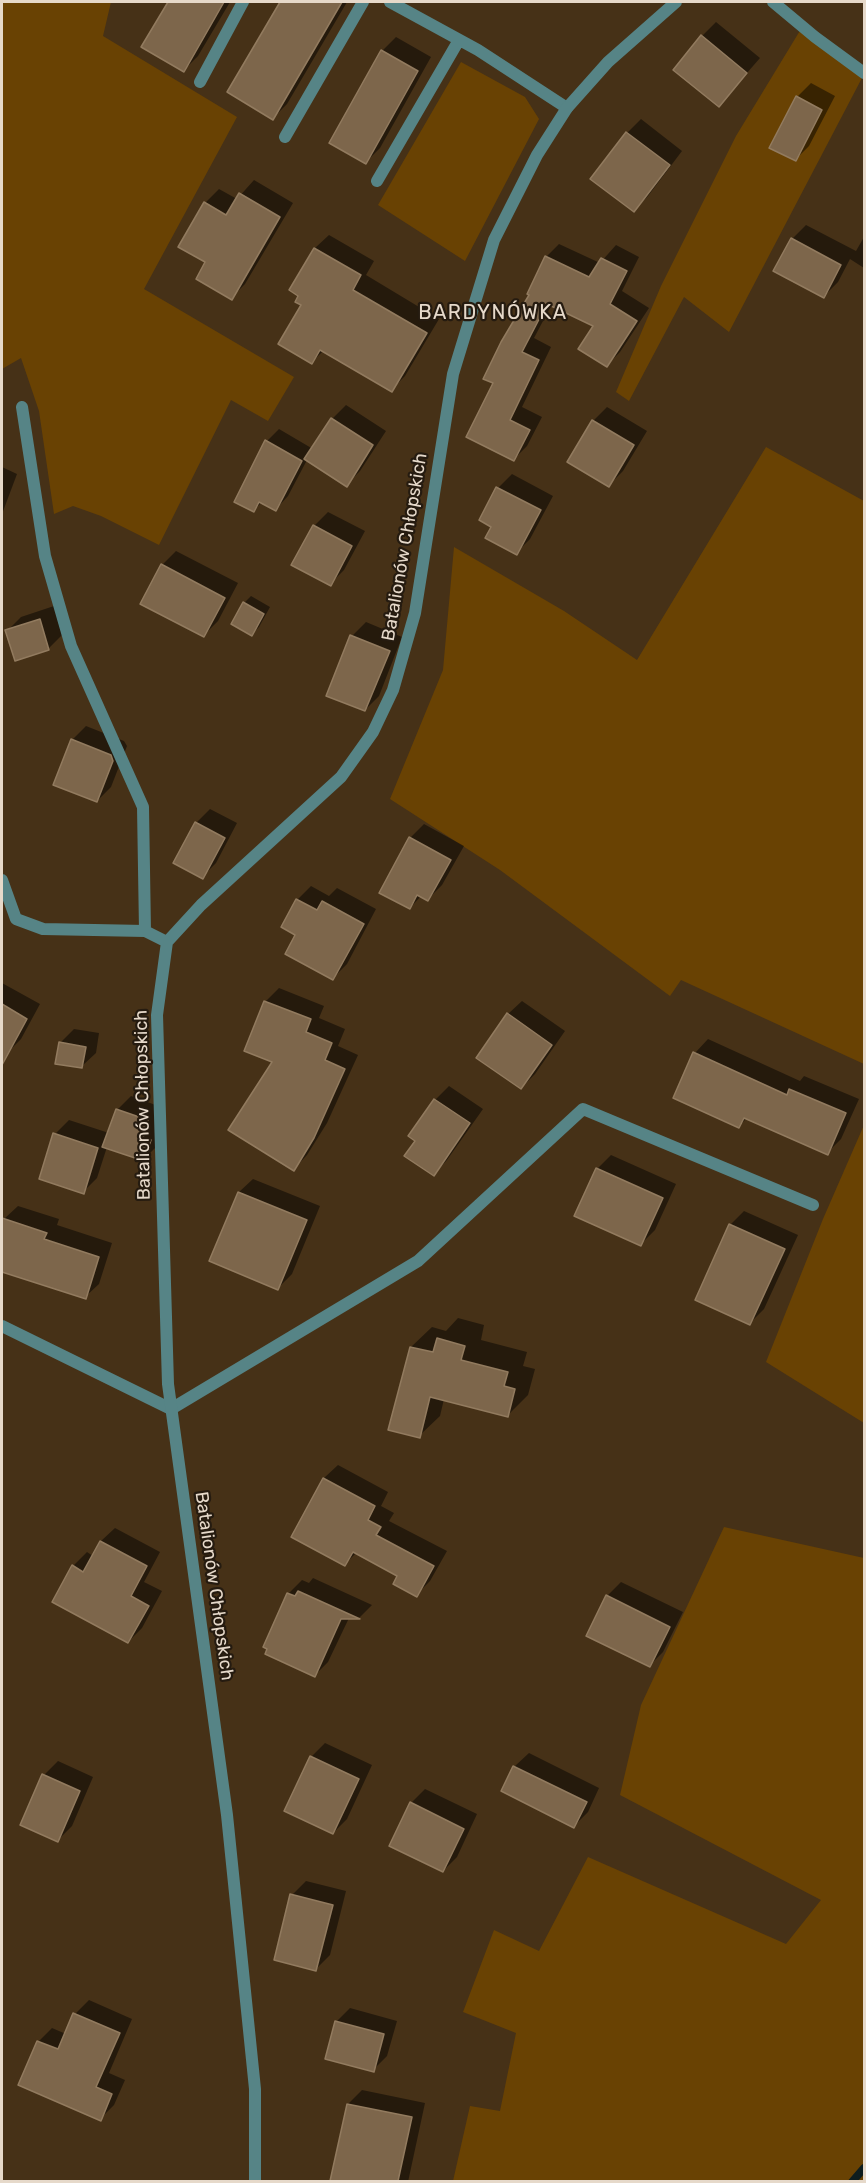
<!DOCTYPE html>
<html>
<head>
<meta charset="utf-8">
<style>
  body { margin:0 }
  #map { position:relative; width:866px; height:2183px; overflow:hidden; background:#463117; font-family:Rubik,sans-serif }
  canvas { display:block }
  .frame { position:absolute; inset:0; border:3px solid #e6d9ca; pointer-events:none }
</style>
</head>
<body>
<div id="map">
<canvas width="866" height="2183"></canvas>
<div class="frame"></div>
</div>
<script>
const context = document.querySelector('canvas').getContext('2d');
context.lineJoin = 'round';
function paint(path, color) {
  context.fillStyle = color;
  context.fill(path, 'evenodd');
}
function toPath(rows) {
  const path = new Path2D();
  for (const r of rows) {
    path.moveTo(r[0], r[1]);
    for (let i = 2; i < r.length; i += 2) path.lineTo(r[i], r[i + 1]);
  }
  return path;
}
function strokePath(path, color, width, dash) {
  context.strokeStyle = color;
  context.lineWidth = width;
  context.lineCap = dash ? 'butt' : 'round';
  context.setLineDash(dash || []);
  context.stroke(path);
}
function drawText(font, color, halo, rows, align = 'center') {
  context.font = font + ' Rubik,sans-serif';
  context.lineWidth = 4.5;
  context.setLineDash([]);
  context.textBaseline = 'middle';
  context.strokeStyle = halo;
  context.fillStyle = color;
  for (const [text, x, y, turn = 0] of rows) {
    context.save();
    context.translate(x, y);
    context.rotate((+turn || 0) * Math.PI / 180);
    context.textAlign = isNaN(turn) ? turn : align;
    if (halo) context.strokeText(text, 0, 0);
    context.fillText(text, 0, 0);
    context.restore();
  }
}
const green = toPath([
  [2,2,111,2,103,36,237,117,144,289,294,377,268,421,231,400,159,545,101,516,73,506,54,514,39,411,21,358,2,369],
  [801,29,863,76,729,332,684,297,629,401,616,392,661,286,736,136],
  [461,62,525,97,539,119,465,261,378,205],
  [766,447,864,501,864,1064,681,980,670,996,500,870,390,799,443,670,454,547,564,611,637,660],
  [864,1125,864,1423,766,1362,823,1219],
  [724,1527,864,1558,864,2181,453,2181,470,2106,500,2111,516,2033,463,2012,494,1930,539,1951,588,1857,786,1944,821,1900,620,1795,641,1705]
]);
const shadow = toPath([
  [169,2,230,2,198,56,184,70,143,46],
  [282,2,347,2,287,104,273,118,229,91],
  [716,22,760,58,719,105,702,36],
  [396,37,431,57,380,148,366,162,382,51],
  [811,83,835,96,809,146,795,160,797,97],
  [641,119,682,151,648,196,634,210,592,178,627,133],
  [254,180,293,203,245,284,231,298,207,262,180,246,206,202,219,189,237,199],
  [806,225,856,251,864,237,864,268,850,259,838,282,824,296,792,239],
  [329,235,374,261,366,275,439,319,405,376,391,390,324,350,312,362,303,305,300,295,291,290,315,248],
  [559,244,600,263,616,245,639,257,622,291,649,308,620,352,607,365,595,325,552,304,534,338,551,347,522,407,542,417,527,446,514,459,495,383,546,257],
  [346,405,386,431,360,471,346,485,307,460,288,496,276,509,262,502,254,510,267,441,279,429,313,449,332,419],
  [607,407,647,431,623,471,609,485,569,461,593,421],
  [2,467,17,474,2,514],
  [512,474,553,496,530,539,516,553,493,526,481,520,498,488],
  [328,512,365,531,344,570,330,584,314,526],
  [176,551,238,583,218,621,204,635,162,565],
  [251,596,270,607,259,627,252,634,244,603],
  [54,606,62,635,49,648,7,631,21,617],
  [366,622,402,637,379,696,365,710,352,636],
  [86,726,124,741,127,746,111,787,97,801,72,740],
  [210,809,237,823,216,863,202,877,196,823],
  [424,824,464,846,442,885,428,899,421,896,410,908,410,838],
  [311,886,329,896,337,888,376,909,347,964,333,978,297,935,297,900],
  [2,983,40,1004,21,1039,7,1053,2,1050],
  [279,988,324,1006,319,1018,345,1029,338,1046,358,1055,327,1123,307,1155,294,1169,265,1002],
  [522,1001,565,1031,535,1074,521,1088,508,1014],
  [74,1029,99,1033,96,1053,82,1066,60,1043],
  [708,1039,800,1081,804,1076,859,1099,841,1139,827,1153,747,1118,739,1126,695,1053],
  [449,1086,483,1109,447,1160,434,1174,417,1140,410,1136,435,1100],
  [131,1096,161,1107,157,1146,143,1160,107,1147,97,1178,83,1192,55,1134,69,1120,109,1133,117,1110],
  [611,1155,676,1184,655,1230,641,1244,597,1169],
  [253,1179,320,1206,292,1274,278,1288,211,1260,239,1192],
  [18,1206,59,1219,57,1225,112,1243,99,1284,85,1297,2,1270,2,1227,4,1219],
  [744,1211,798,1235,764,1309,750,1323,730,1225],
  [458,1318,484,1325,481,1340,527,1352,523,1366,535,1369,528,1395,507,1416,444,1399,440,1416,419,1436,411,1347,432,1327,446,1331],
  [338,1465,388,1492,381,1506,394,1513,389,1521,447,1551,430,1581,416,1595,399,1575,357,1552,345,1564,293,1536,324,1478],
  [115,1528,160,1552,144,1582,162,1591,142,1628,128,1642,73,1566,87,1552,93,1556,101,1541],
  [313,1578,372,1605,359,1618,349,1618,328,1662,315,1675,288,1594,302,1580,309,1583],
  [621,1582,683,1612,663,1652,649,1666,607,1596],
  [325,1743,372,1765,347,1819,333,1833,311,1757],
  [529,1753,599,1788,588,1812,574,1826,503,1790,515,1766],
  [58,1761,93,1777,72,1826,58,1840,44,1775],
  [425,1789,477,1814,457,1857,443,1871,411,1803],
  [306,1881,346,1891,330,1955,316,1969,292,1895],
  [89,2000,132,2019,109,2073,125,2080,114,2105,100,2119,20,2084,39,2041,52,2028,66,2034,75,2014],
  [350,2008,397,2021,387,2056,373,2070,336,2022],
  [362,2090,425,2103,408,2182,332,2182,348,2104]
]);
const stream = toPath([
  [852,2182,864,2168]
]);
const building = toPath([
  [168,2,224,2,184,72,141,47,168,2],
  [280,2,342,2,273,120,227,92,280,2],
  [701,35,747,73,719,107,673,70,701,35],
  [381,50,418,71,366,164,329,143,381,50],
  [796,96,822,110,796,161,769,148,796,96],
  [626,132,670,165,634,212,590,179,626,132],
  [239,193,280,217,232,300,196,279,205,262,178,247,204,202,226,215,239,193],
  [791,238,841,265,824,298,773,271,791,238],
  [314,248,361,275,353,290,427,333,392,392,320,350,312,364,278,344,301,305,295,302,298,296,289,290,314,248],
  [545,256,589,277,601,258,627,271,610,304,637,321,607,367,578,349,593,326,547,304,522,352,539,360,510,420,530,430,514,461,466,437,493,383,483,379,501,342,529,295,527,294,545,256],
  [331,418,373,445,347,487,304,459,331,418],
  [592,420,634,445,609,487,567,462,592,420],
  [265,440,302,461,276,511,259,502,254,512,234,502,265,440],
  [496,487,541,510,517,555,485,538,491,527,479,520,496,487],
  [313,525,352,546,331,586,291,565,313,525],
  [161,564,225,598,204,637,140,604,161,564],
  [243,602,264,614,252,636,231,624,243,602],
  [40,619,49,650,15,661,5,630,40,619],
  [350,635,390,651,365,711,326,696,350,635],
  [71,739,111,755,113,761,97,802,53,785,71,739],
  [195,822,225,838,203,879,173,863,195,822],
  [409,837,451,860,428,901,417,895,410,909,379,893,409,837],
  [296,899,317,910,322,901,364,924,333,980,285,954,295,935,281,927,296,899],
  [264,1001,311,1019,306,1032,332,1043,325,1060,345,1069,314,1138,294,1171,228,1130,272,1062,244,1051,264,1001],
  [2,1004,27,1019,2,1065,2,1004],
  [507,1013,552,1045,521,1089,476,1058,507,1013],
  [59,1042,86,1047,82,1068,55,1064,59,1042],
  [693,1052,787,1095,789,1089,846,1113,828,1155,744,1118,739,1128,673,1098,693,1052],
  [434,1099,470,1123,434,1176,404,1156,415,1141,408,1136,434,1099],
  [116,1109,148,1120,143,1137,151,1140,144,1161,102,1147,116,1109],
  [53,1133,98,1148,84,1194,39,1179,53,1133],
  [596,1168,663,1198,641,1246,574,1216,596,1168],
  [238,1192,307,1220,278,1290,209,1261,238,1192],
  [2,1218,47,1233,44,1239,99,1257,86,1299,2,1272,2,1218],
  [729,1224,785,1249,750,1325,695,1300,729,1224],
  [437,1338,465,1346,461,1360,508,1372,504,1386,515,1389,508,1417,430,1397,420,1438,388,1430,410,1347,433,1352,437,1338],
  [323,1478,375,1506,368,1520,381,1527,376,1535,434,1566,417,1597,393,1584,397,1576,353,1552,345,1566,291,1537,323,1478],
  [100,1541,147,1566,131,1596,149,1606,128,1643,52,1602,72,1565,83,1572,100,1541],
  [298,1591,360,1619,341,1619,315,1677,265,1654,267,1649,263,1647,287,1593,295,1596,298,1591],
  [606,1595,670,1627,650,1667,586,1636,606,1595],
  [310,1756,359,1779,333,1834,284,1811,310,1756],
  [513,1766,587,1802,574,1828,501,1791,513,1766],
  [42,1774,80,1791,58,1842,20,1825,42,1774],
  [410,1802,464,1829,443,1872,389,1846,410,1802],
  [290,1894,333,1905,316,1971,274,1960,290,1894],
  [73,2013,120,2033,96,2087,112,2094,101,2121,18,2085,37,2041,58,2049,73,2013],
  [335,2021,384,2034,374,2072,325,2059,335,2021],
  [347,2104,412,2117,398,2181,330,2181,347,2104]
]);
const service = toPath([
  [390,2,478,50,567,108],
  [200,82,243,2],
  [285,137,363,2],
  [377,181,459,40],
  [2,1326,171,1409,418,1261,583,1109,813,1205]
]);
const minor = toPath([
  [773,2,815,37,864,73],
  [22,407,45,556,71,646,143,807,145,931],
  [2,880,16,919,43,929,145,931,167,942],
  [255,2182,255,2089,227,1815,168,1384,157,1015,167,942,201,905,341,777,373,732,393,690,415,613,453,374,494,240,537,155,567,108,608,62,676,2]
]);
const streetNames = [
  ["Batalionów Chłopskich",405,547,-80],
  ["Batalionów Chłopskich",143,1105,-91],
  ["Batalionów Chłopskich",214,1586,82]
];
const neighbourhoodNames = [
  ["BARDYNÓWKA",493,313]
];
paint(green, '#694203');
paint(shadow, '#0007');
strokePath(stream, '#0d1d1e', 8);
paint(building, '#7d664b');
strokePath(building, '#927b5f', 1.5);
strokePath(service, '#568486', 12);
strokePath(minor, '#568486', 12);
drawText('18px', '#e6d9ca', '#251b10', streetNames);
context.letterSpacing = '1.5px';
drawText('20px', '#e6d9ca', '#251b10', neighbourhoodNames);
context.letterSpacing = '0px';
</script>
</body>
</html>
